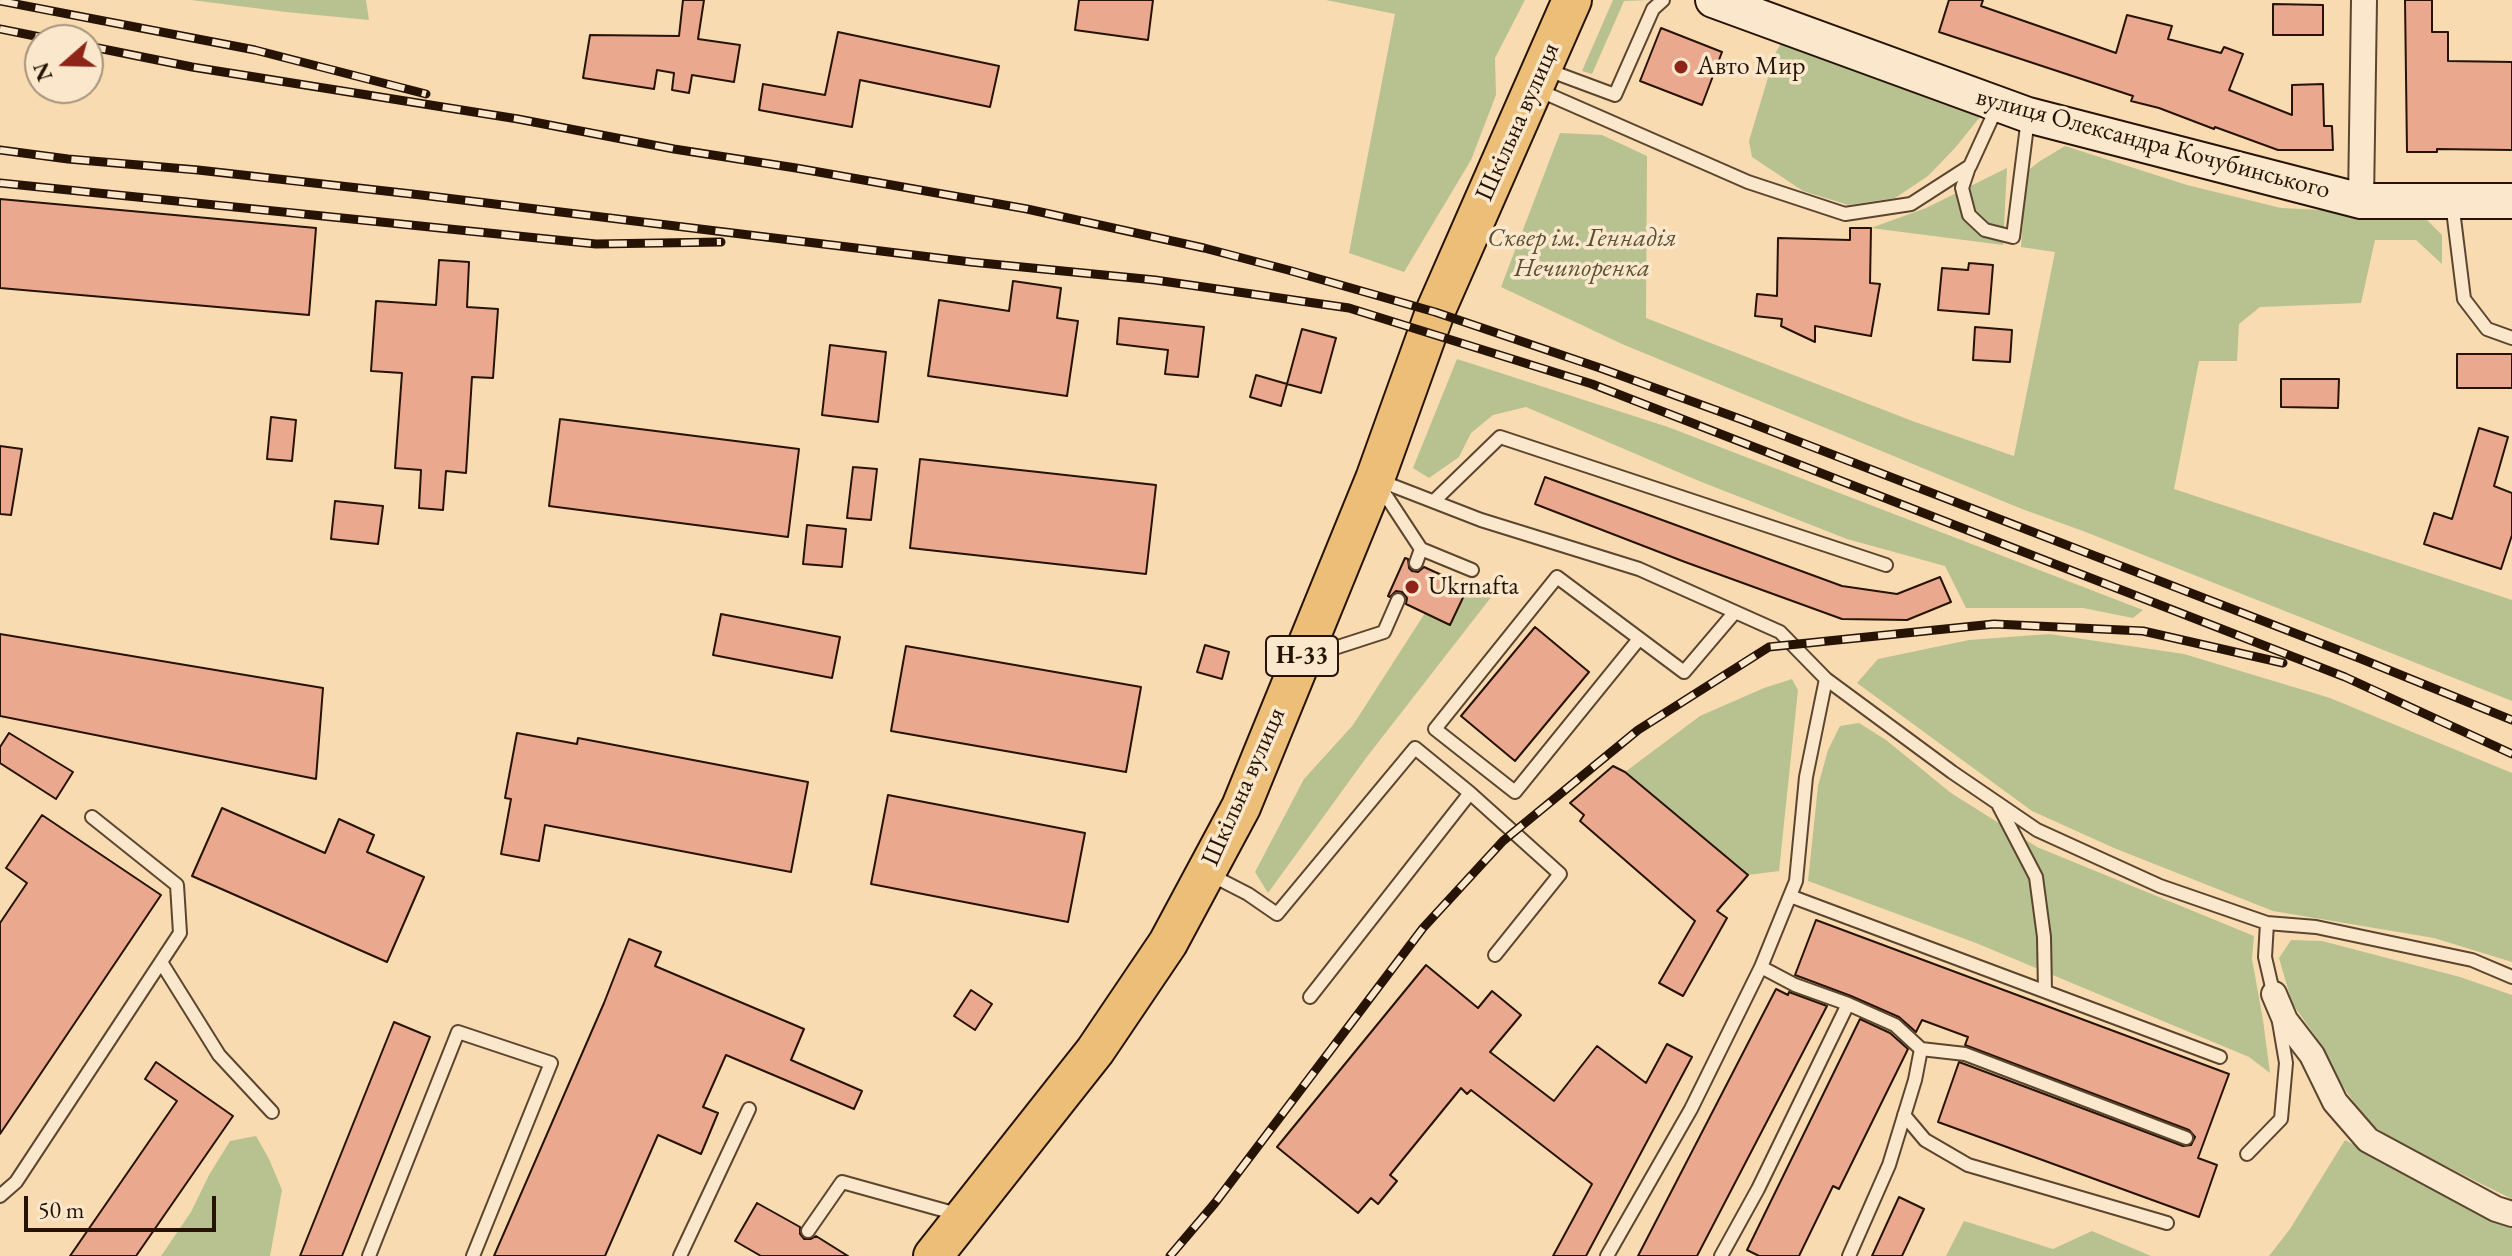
<!DOCTYPE html>
<html>
<head>
<meta charset="utf-8">
<style>
  body { margin:0 }
  #map { position:relative; width:2512px; height:1256px; overflow:hidden; background:#f9dbb1; font-family:"EB Garamond",serif }
  canvas { display:block }
  .north { position:absolute; left:24px; top:24px; width:80px; height:80px; box-sizing:border-box; background:#fbe8cc; border:2px solid #a6937c; border-radius:50%; rotate:250deg; font-size:22px; font-weight:700; line-height:32px; text-align:center; color:#261304 }
  .north::after { content:''; display:block; margin:auto; width:28px; height:36px; background:#8f2418; clip-path:polygon(50% 0,100% 100%,50% 72%,0 100%) }
  .scale { position:absolute; left:24px; top:1196px; width:192px; height:36px; box-sizing:border-box; border:4px solid #261304; border-top:0; padding-left:10px; font-size:24px; line-height:28px; white-space:nowrap; color:#261304; -webkit-text-stroke:6px #fbe8cc; paint-order:stroke }
</style>
</head>
<body>
<div id="map">
<canvas width="2512" height="1256"></canvas>
<div class="north">N</div>
<div class="scale">50 m</div>
</div>
<script>
const context = document.querySelector('canvas').getContext('2d');
context.lineJoin = 'round';
function paint(path, color) {
  context.fillStyle = color;
  context.fill(path, 'evenodd');
}
function toPath(rows) {
  const path = new Path2D();
  for (const r of rows) {
    path.moveTo(r[0], r[1]);
    for (let i = 2; i < r.length; i += 2) path.lineTo(r[i], r[i + 1]);
  }
  return path;
}
function strokePath(path, color, width, dash) {
  context.strokeStyle = color;
  context.lineWidth = width;
  context.lineCap = dash ? 'butt' : 'round';
  context.setLineDash(dash || []);
  context.stroke(path);
}
function drawText(font, color, halo, rows, align = 'center') {
  context.font = font + ' "EB Garamond",serif';
  context.lineWidth = 7;
  context.setLineDash([]);
  context.textBaseline = 'middle';
  context.strokeStyle = halo;
  context.fillStyle = color;
  for (const [text, x, y, turn = 0] of rows) {
    context.save();
    context.translate(x, y);
    context.rotate((+turn || 0) * Math.PI / 180);
    context.textAlign = isNaN(turn) ? turn : align;
    if (halo) context.strokeText(text, 0, 0);
    context.fillText(text, 0, 0);
    context.restore();
  }
}
const green = toPath([
  [191,0,366,0,369,20,286,12],
  [1326,0,1525,0,1495,58,1496,95,1471,160,1404,272,1349,253,1395,14],
  [1613,0,1650,0,1624,1,1592,74,1582,71],
  [1783,40,1980,117,1955,148,1928,176,1895,198,1848,205,1803,191,1752,157,1749,141,1775,54],
  [1560,133,1602,135,1647,156,1646,318,1915,422,2014,456,2055,252,2021,247,2026,172,2040,161,2065,146,2187,185,2281,208,2422,215,2442,235,2442,264,2416,240,2375,240,2361,303,2260,307,2239,324,2237,361,2199,361,2174,489,2512,600,2512,701,2083,531,2022,509,1622,344,1501,287],
  [2007,168,2003,245,1871,228,1926,208],
  [1457,359,1668,427,2143,610,2133,618,2083,608,1966,608,1945,566,1847,539,1699,481,1526,407,1493,415,1471,433,1459,457,1429,478,1413,468],
  [1468,587,1492,596,1366,758,1268,893,1255,872,1304,779,1353,725,1425,613,1450,625],
  [2049,634,2184,654,2330,698,2512,773,2512,962,2434,938,2273,911,2114,848,2032,811,1857,683,1878,659,1969,640],
  [1792,679,1798,690,1779,871,1748,875,1625,772,1700,716,1764,688],
  [1859,723,1886,740,1951,793,2037,847,2254,936,2252,959,2263,1020,2270,1073,2249,1057,1976,943,1808,881,1818,786,1828,750,1840,726],
  [2291,940,2322,941,2460,977,2512,995,2512,1199,2407,1147,2368,1123,2342,1085,2320,1043,2292,1003,2279,958],
  [256,1136,269,1159,282,1190,270,1256,161,1256,191,1212,209,1175,230,1141],
  [2345,1140,2496,1222,2512,1228,2512,1256,2269,1256,2290,1229],
  [1964,1221,2053,1249,2092,1231,2151,1256,1946,1256]
]);
const building = toPath([
  [683,0,704,0,698,39,740,45,734,82,692,75,689,93,672,90,674,73,657,70,654,89,583,78,590,35,679,36,683,0],
  [1079,0,1153,0,1148,40,1075,30,1079,0],
  [1949,0,1983,0,1981,6,2116,53,2127,15,2172,26,2168,39,2221,53,2224,47,2243,54,2229,90,2292,115,2292,85,2323,84,2324,126,2332,126,2333,150,2278,150,2215,127,2214,129,2159,108,2131,101,2133,96,1939,32,1949,0],
  [2405,0,2432,0,2432,32,2448,32,2448,61,2512,62,2512,150,2437,149,2437,152,2407,152,2405,0],
  [2273,4,2323,5,2323,35,2273,35,2273,4],
  [1661,28,1722,52,1702,105,1640,81,1661,28],
  [838,32,999,66,990,107,860,80,852,127,759,110,763,84,825,95,838,32],
  [0,199,316,228,309,315,0,288,0,199],
  [1850,228,1871,228,1870,283,1880,284,1871,336,1815,326,1815,342,1781,326,1782,319,1755,316,1757,294,1777,296,1778,238,1850,240,1850,228],
  [439,260,469,262,467,307,498,309,493,378,472,377,466,473,446,471,443,510,419,508,421,470,395,468,402,373,371,371,376,301,436,305,439,260],
  [1969,263,1993,265,1989,314,1938,310,1942,268,1968,270,1969,263],
  [1013,281,1061,288,1057,318,1078,321,1067,396,928,376,939,300,1009,311,1013,281],
  [1119,318,1204,327,1198,377,1165,374,1168,350,1117,344,1119,318],
  [1975,327,2012,330,2010,362,1973,360,1975,327],
  [1302,329,1336,338,1321,393,1287,384,1302,329],
  [830,345,886,352,878,422,822,415,830,345],
  [2457,354,2512,354,2512,388,2457,388,2457,354],
  [1256,375,1287,384,1281,406,1250,397,1256,375],
  [2281,379,2339,379,2338,408,2281,407,2281,379],
  [271,417,296,420,292,461,267,459,271,417],
  [560,419,799,449,788,537,549,506,560,419],
  [2479,428,2508,437,2494,486,2512,493,2512,535,2501,569,2424,544,2434,513,2452,519,2479,428],
  [0,446,22,449,11,515,0,514,0,446],
  [920,459,1156,485,1146,574,910,548,920,459],
  [853,467,877,469,871,520,847,518,853,467],
  [1545,477,1842,586,1897,594,1940,577,1951,602,1907,620,1842,619,1685,562,1535,504,1545,477],
  [335,501,383,506,378,544,331,539,335,501],
  [807,525,846,529,842,567,803,564,807,525],
  [1405,558,1408,559,1409,568,1412,571,1418,572,1424,567,1468,587,1450,625,1406,604,1407,598,1402,592,1396,591,1390,597,1388,596,1405,558],
  [721,614,840,637,832,678,713,655,721,614],
  [1535,627,1589,672,1515,761,1461,716,1535,627],
  [0,634,323,688,316,779,0,716,0,634],
  [1205,645,1229,652,1222,679,1197,672,1205,645],
  [906,646,1141,687,1126,772,891,731,906,646],
  [9,733,73,772,56,799,0,763,0,747,9,733],
  [517,733,577,744,578,738,808,782,791,872,545,825,539,861,501,854,511,799,505,798,517,733],
  [1613,766,1625,772,1748,875,1717,911,1727,918,1683,996,1659,983,1695,921,1580,821,1584,815,1570,803,1613,766],
  [888,795,1085,833,1068,922,871,884,888,795],
  [222,808,325,853,339,819,374,835,367,852,424,877,387,962,192,876,222,808],
  [42,815,161,895,0,1134,0,923,27,883,6,868,42,815],
  [1816,920,2229,1074,2198,1158,2217,1165,2199,1217,1938,1122,1959,1062,2183,1146,2191,1145,2195,1137,2189,1130,1965,1045,1968,1037,1922,1020,1916,1032,1899,1017,1851,996,1795,975,1816,920],
  [629,939,661,952,655,966,804,1029,791,1060,862,1091,854,1109,726,1055,703,1107,718,1113,701,1154,658,1135,605,1256,494,1256,604,1003,629,939],
  [1426,965,1478,1008,1492,991,1521,1015,1490,1052,1554,1101,1597,1046,1646,1083,1667,1044,1692,1057,1586,1256,1553,1256,1592,1184,1471,1090,1467,1094,1461,1088,1390,1175,1397,1181,1378,1204,1371,1198,1358,1213,1277,1147,1426,965],
  [1776,989,1788,995,1789,992,1827,1006,1697,1256,1638,1256,1776,989],
  [971,990,992,1004,975,1030,954,1016,971,990],
  [1860,1019,1890,1033,1908,1049,1839,1189,1833,1186,1799,1256,1759,1256,1747,1250,1860,1019],
  [394,1022,430,1037,342,1256,300,1256,394,1022],
  [156,1062,233,1116,136,1256,70,1256,177,1101,145,1079,156,1062],
  [1899,1197,1924,1209,1902,1256,1872,1256,1899,1197],
  [757,1203,800,1227,800,1234,804,1239,811,1239,816,1236,848,1256,761,1256,735,1241,757,1203]
]);
const lane = toPath([
  [1545,69,1615,95,1653,9,1663,0],
  [1538,90,1748,182,1845,214,1911,204,1970,166,1997,107],
  [1969,167,1962,188,1969,215,1985,230,2013,237,2028,118],
  [2452,202,2464,299,2487,329,2512,338],
  [1378,480,1481,520,1639,569,1780,632,1826,679,1952,772,2037,830,2160,886,2267,923,2265,957,2274,996],
  [1379,485,1421,549,1416,563],
  [1434,501,1500,437,1886,565],
  [1421,549,1472,570],
  [1639,639,1515,792,1435,729,1557,577,1684,672,1735,612],
  [1313,655,1384,632,1398,600],
  [1826,679,1806,777,1796,881,1761,967,1795,985,1848,1004,1895,1025,1921,1049,1915,1080,1889,1165,1849,1256],
  [1999,806,2036,877,2044,937,2045,991],
  [1209,874,1248,894,1277,914,1415,748,1470,793,1560,874,1495,955],
  [1790,896,2220,1057],
  [2267,923,2316,927,2472,960,2512,977],
  [161,962,219,1055,272,1112],
  [1310,997,1470,793],
  [1921,1049,1965,1054,2186,1138],
  [1904,1115,1925,1140,1968,1165,2167,1223],
  [2247,1154,2281,1119,2286,1063,2279,1022],
  [0,1196,16,1182,180,933,177,885,92,817],
  [808,1231,842,1182,957,1214],
  [369,1256,458,1032,551,1063,473,1256],
  [680,1256,749,1109],
  [1607,1256,1691,1109,1761,967],
  [1721,1256,1758,1189,1848,1004]
]);
const street = toPath([
  [2361,201,2364,0],
  [2274,994,2285,1020,2312,1055,2335,1102,2368,1140,2496,1209,2512,1214]
]);
const secondary = toPath([
  [1713,0,2028,115,2361,201,2512,201]
]);
const primary = toPath([
  [933,1256,1095,1051,1168,943,1241,807,1375,479,1435,312,1572,0]
]);
const rail = toPath([
  [0,1,255,50,426,94],
  [0,29,55,40],
  [88,46,192,67,518,119,674,149,796,168,1027,209,1204,248,1288,270,1435,312,1600,368,1743,420,2359,658,2512,720],
  [0,150,68,159,198,170,421,195,971,262,1155,280,1349,308,1592,384,2345,677,2512,754],
  [0,183,596,244,721,242],
  [1170,1256,1215,1203,1423,928,1503,841,1638,730,1769,647,1994,624,2143,631,2283,663]
]);
const markers = [
  [1681,67,8,"#8f2418"],
  [1412,587,8,"#8f2418"]
];
const shields = [
  [1302,656,72]
];
const shieldNames = [
  ["Н-33",1302,656]
];
const poiNames = [
  ["Авто Мир",1697,67],
  ["Ukrnafta",1428,587]
];
const streetNames = [
  ["Шкільна вулиця",1518,122,-66],
  ["вулиця Олександра Кочубинського",2153,144,15],
  ["Шкільна вулиця",1244,787,-66]
];
const parkNames = [
  ["Сквер ім. Геннадія",1582,239],
  ["Нечипоренка",1582,269]
];
paint(green, '#b8c190');
paint(building, '#eaa88f');
strokePath(building, '#261304', 2);
strokePath(lane, '#5b452f', 16);
strokePath(street, '#5b452f', 28);
strokePath(secondary, '#261304', 38);
strokePath(primary, '#261304', 42);
strokePath(lane, '#fbe8cc', 12);
strokePath(street, '#fbe8cc', 24);
strokePath(secondary, '#fbe8cc', 34);
strokePath(primary, '#ecbe78', 38);
strokePath(rail, '#261304', 9);
strokePath(rail, '#fbe8cc', 6, [18]);
for (const [x, y, r, color] of markers) {
  const dot = new Path2D();
  dot.arc(x, y, r, 0, 2 * Math.PI);
  context.fillStyle = color;
  context.fill(dot);
  strokePath(dot, '#fbe8cc', 3);
}
for (const [x, y, w] of shields) {
  const box = new Path2D();
  box.roundRect(x - w / 2, y - 20, w, 40, 6);
  context.fillStyle = '#fbe8cc';
  context.fill(box);
  strokePath(box, '#261304', 2);
}
drawText('bold 24px', '#261304', null, shieldNames);
drawText('26px', '#261304', '#fbe8cc', poiNames, 'left');
drawText('26px', '#261304', '#fbe8cc', streetNames);
drawText('italic 26px', '#595035', '#fbe8cc', parkNames);
</script>
</body>
</html>
